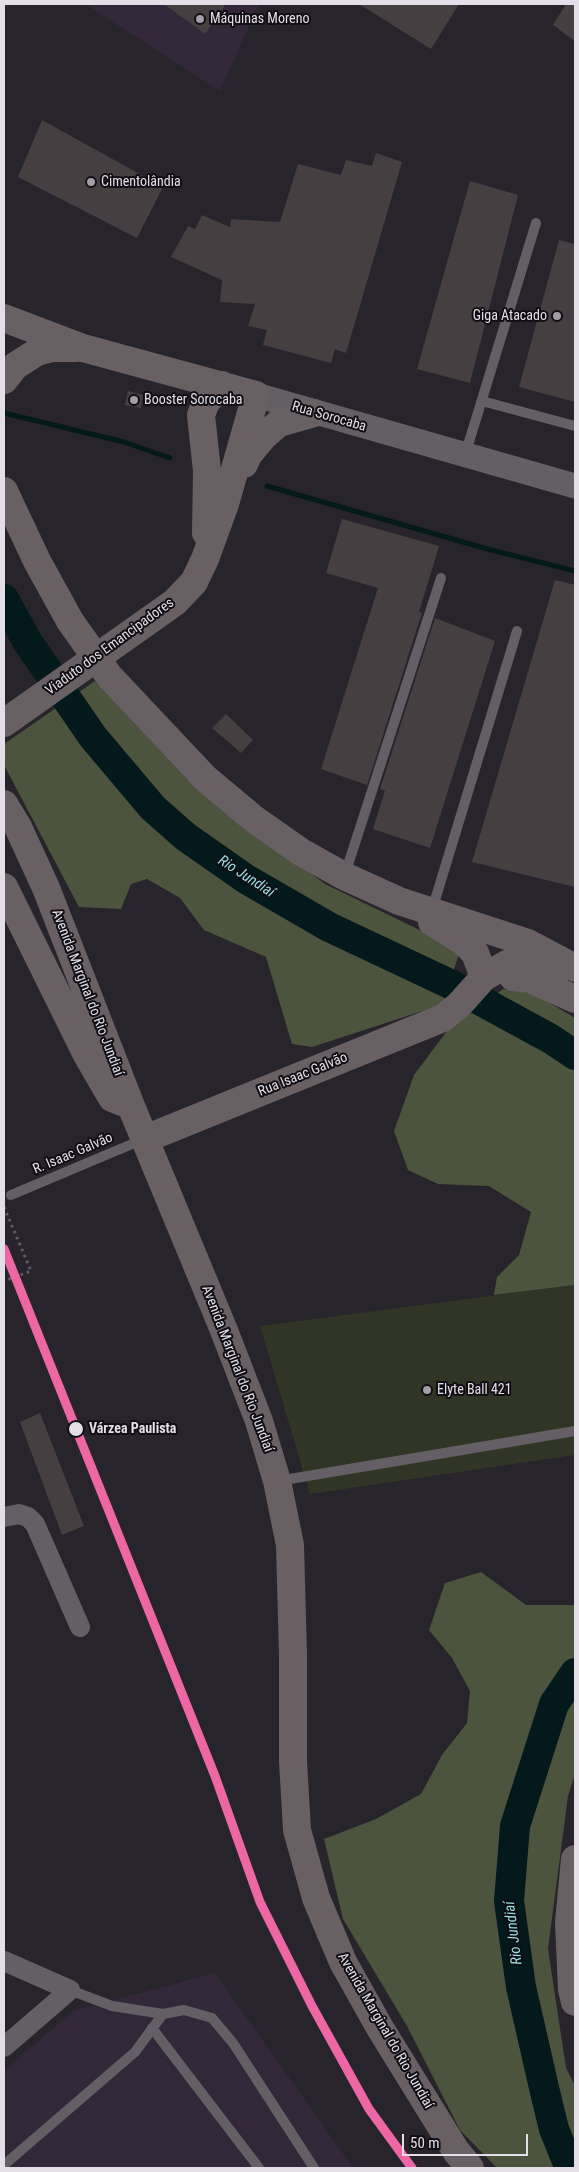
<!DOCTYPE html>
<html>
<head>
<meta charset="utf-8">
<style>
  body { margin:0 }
  #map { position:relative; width:579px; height:2172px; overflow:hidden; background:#28242c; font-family:"Roboto Condensed",sans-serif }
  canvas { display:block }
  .frame { position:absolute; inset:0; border:5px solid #e3dee7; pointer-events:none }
  .scale { position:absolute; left:402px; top:2134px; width:126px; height:22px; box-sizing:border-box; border:2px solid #e3dee7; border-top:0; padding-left:6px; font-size:15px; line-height:18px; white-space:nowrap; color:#e3dee7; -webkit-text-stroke:4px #100d13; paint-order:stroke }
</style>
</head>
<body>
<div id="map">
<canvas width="579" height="2172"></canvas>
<div class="frame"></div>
<div class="scale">50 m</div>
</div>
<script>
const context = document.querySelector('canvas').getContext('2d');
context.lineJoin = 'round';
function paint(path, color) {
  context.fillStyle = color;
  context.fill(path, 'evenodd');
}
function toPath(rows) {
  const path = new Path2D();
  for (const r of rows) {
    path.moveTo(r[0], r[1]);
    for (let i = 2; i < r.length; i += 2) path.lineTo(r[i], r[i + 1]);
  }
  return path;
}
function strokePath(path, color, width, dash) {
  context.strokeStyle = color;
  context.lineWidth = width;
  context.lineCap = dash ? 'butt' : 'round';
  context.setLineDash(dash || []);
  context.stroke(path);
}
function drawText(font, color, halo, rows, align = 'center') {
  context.font = font + ' "Roboto Condensed",sans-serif';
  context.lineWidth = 4;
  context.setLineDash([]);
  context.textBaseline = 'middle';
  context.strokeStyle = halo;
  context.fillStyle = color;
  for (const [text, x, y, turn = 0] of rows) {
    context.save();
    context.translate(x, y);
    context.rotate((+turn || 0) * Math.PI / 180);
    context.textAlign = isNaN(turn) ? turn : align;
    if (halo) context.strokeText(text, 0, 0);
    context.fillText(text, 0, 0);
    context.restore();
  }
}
const built = toPath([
  [85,4,259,4,220,91],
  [215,1973,353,2168,4,2168,4,2071,73,2011]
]);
const green = toPath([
  [575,1285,575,1455,310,1494,260,1326]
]);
const forest = toPath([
  [95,681,187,779,325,884,430,935,459,954,454,969,450,1002,312,1047,292,1044,266,957,204,930,180,898,147,879,131,884,121,909,79,907,4,765,4,744],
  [503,989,535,994,575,1018,575,1285,494,1295,497,1277,519,1255,531,1212,489,1186,438,1184,408,1170,394,1131,414,1075,447,1031],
  [481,1572,526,1605,575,1605,575,1774,568,1796,548,1949,566,2068,575,2086,575,2168,497,2168,460,2130,407,2026,343,1919,324,1839,376,1819,421,1794,442,1755,467,1723,470,1691,452,1658,429,1630,445,1583]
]);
const stream = toPath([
  [4,413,124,442,170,458],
  [267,486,491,550,575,571]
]);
const river = toPath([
  [4,599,27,641,93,737,153,808,186,837,246,879,329,927,450,984,551,1039,575,1055],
  [573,2168,568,2164,554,2129,545,2092,521,1987,509,1901,515,1826,554,1704,575,1673]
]);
const building = toPath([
  [164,4,226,4,205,34],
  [359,4,459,4,431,49],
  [566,4,575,4,575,41,553,25],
  [42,120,163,187,137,238,18,177],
  [376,153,402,162,346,353,335,349,331,363,263,345,267,330,248,326,255,304,220,302,222,280,171,257,188,226,195,229,202,215,230,227,231,219,280,222,298,164,341,175,346,160,372,166],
  [470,181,518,195,470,383,417,369],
  [559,240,575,244,575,402,519,387],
  [128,391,143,395,141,408,125,405],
  [342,519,439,546,419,612,422,613,367,785,321,769,378,588,326,573],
  [555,580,575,585,575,887,472,862],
  [435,618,495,641,430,848,373,829,385,791,380,789],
  [226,714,253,740,241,753,212,728],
  [40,1413,84,1526,62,1535,20,1422]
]);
const path = toPath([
  [4,1207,31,1271,4,1281]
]);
const service = toPath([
  [482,401,575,426],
  [465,455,536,223],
  [345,874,441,578],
  [432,910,517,631],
  [11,1195,144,1139],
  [278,1481,575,1431],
  [70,1990,112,2006,163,2014,184,2010,212,2018,233,2043,314,2168],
  [152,2028,259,2168],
  [4,2165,135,2052,163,2014]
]);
const minor = toPath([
  [4,1517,19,1514,28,1517,35,1524,80,1627],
  [4,1961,70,1990,4,2047]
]);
const tertiary = toPath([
  [256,395,575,486]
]);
const primary = toPath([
  [4,318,83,348,256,395,225,504,205,559,194,582,175,602,4,723],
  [4,380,15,366,37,352,52,348,76,348],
  [244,464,248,455,264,436,279,423,314,413],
  [4,491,37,561,70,621,109,676,205,778,254,819,301,852,344,876,399,901,528,943,575,968],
  [206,533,207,471,201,415,206,402,222,385],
  [4,804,18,827,46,888,131,1106,223,1328,259,1421,277,1481,290,1545,293,1655,293,1761,297,1830,316,1898,343,1962,380,2028,456,2151,470,2168],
  [4,887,87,1055,112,1098,122,1102],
  [432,922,464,942,475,953,484,977],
  [513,977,530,979,575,999],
  [145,1139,443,1018,459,1005,484,977,507,964,523,962,560,969],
  [575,1859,569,1922,572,1989,575,2002]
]);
const rail1 = toPath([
  [4,1249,215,1776,260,1902,312,2006,369,2109,412,2168]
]);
const markers = [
  [200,19,5,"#a29da6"],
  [91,182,5,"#a29da6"],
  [557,316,5,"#a29da6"],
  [134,400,5,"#a29da6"],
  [427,1390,5,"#a29da6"],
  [76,1429,8,"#e3dee7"]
];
const poiNames = [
  ["Máquinas Moreno",210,19],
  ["Cimentolândia",101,182],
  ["Giga Atacado",547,316,"right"],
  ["Booster Sorocaba",144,400],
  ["Elyte Ball 421",437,1390]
];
const streetNames = [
  ["Rua Sorocaba",329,417,16],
  ["Viaduto dos Emancipadores",110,647,-36],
  ["Avenida Marginal do Rio Jundiaí",87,993,69],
  ["Rua Isaac Galvão",303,1075,-22],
  ["R. Isaac Galvão",73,1154,-23],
  ["Avenida Marginal do Rio Jundiaí",237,1369,69],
  ["Avenida Marginal do Rio Jundiaí",385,2031,60]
];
const stopNames = [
  ["Várzea Paulista",89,1429]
];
const waterNames = [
  ["Rio Jundiaí",246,877,33],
  ["Rio Jundiaí",514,1933,-97]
];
paint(built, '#32283a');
paint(green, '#313525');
paint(forest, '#4d543d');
strokePath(stream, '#04191c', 5);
strokePath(river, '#04191c', 30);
paint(building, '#463f42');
strokePath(path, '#5f5d62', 3, [2.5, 4]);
strokePath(service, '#635f65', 10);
strokePath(minor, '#635f65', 20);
strokePath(tertiary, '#635f65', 25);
strokePath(primary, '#696064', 28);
strokePath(rail1, '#ee67a5', 9);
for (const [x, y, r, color] of markers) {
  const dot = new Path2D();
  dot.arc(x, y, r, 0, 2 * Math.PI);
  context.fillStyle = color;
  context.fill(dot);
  strokePath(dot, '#100d13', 2);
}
drawText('14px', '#e3dee7', '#100d13', poiNames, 'left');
drawText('14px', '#e3dee7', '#100d13', streetNames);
drawText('bold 14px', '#e3dee7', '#100d13', stopNames, 'left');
drawText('italic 15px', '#96dfe4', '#100d13', waterNames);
</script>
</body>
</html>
